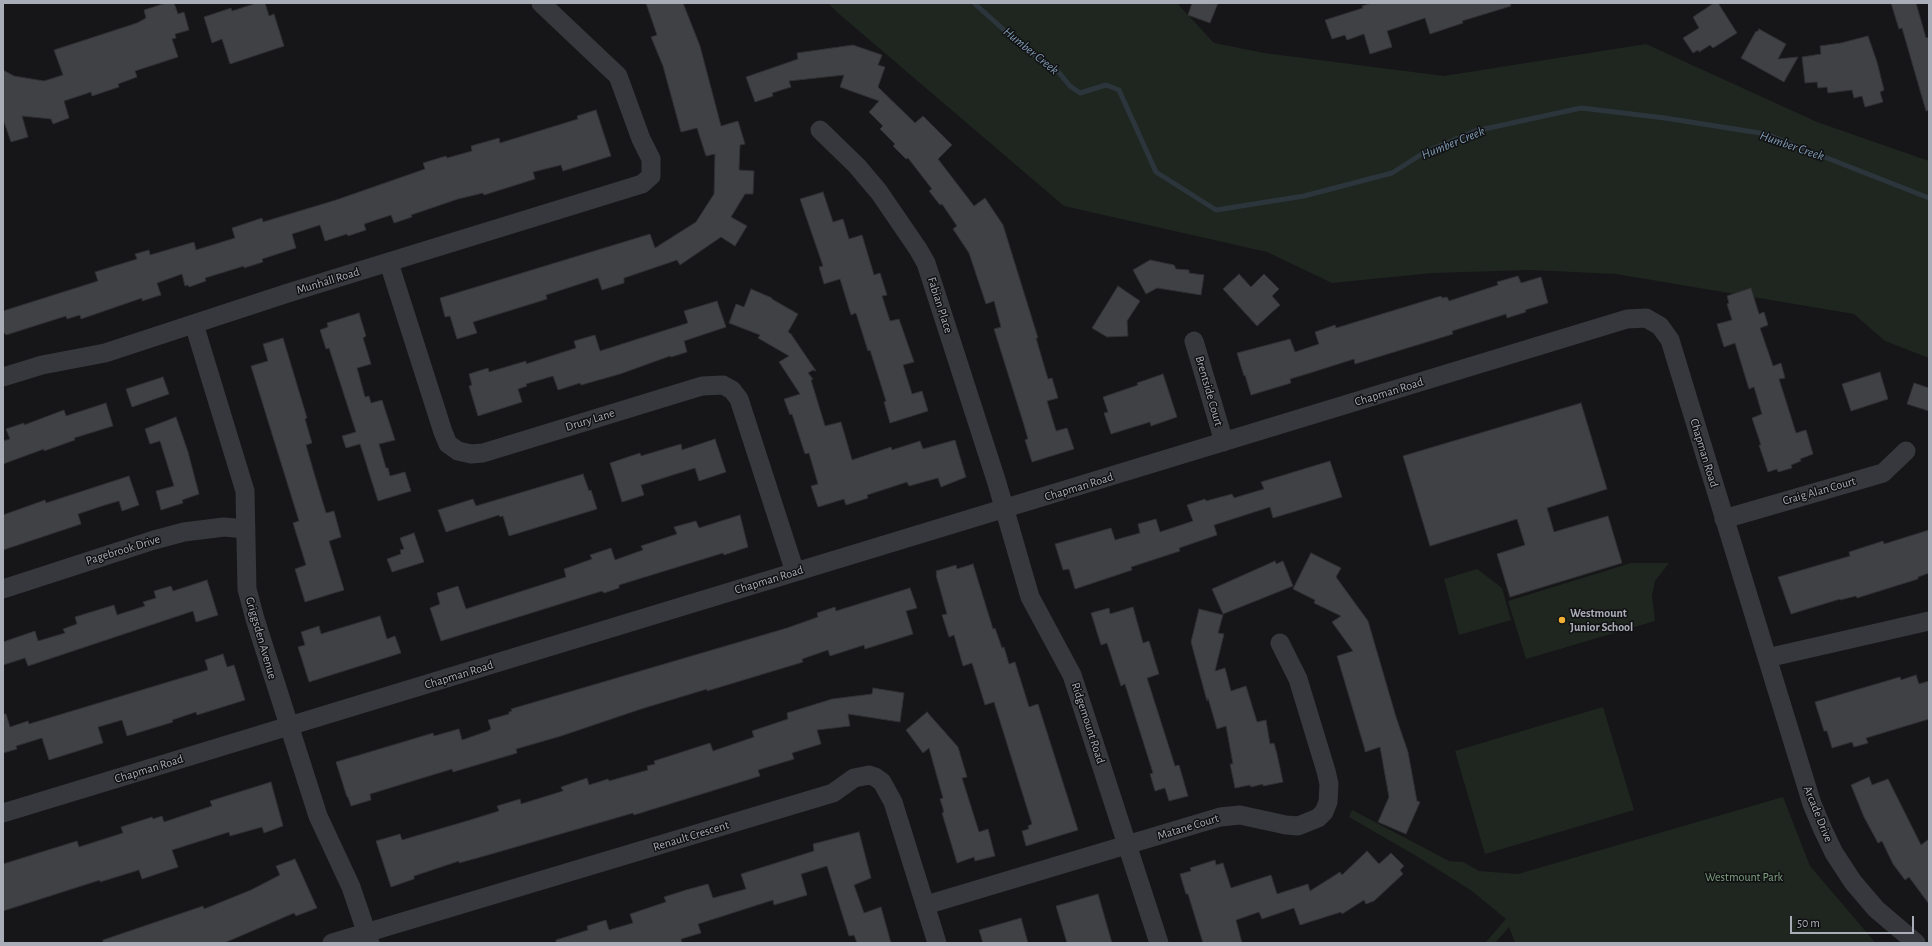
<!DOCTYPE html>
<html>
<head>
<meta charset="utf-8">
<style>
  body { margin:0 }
  #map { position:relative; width:1932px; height:946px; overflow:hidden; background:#161618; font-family:"Alegreya Sans",sans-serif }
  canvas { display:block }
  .frame { position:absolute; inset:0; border:4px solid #a8adb8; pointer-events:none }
  .scale { position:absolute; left:1790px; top:916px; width:124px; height:18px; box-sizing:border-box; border:2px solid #a8adb8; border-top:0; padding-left:5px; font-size:12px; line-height:14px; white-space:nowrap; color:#a8adb8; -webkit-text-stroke:3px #111113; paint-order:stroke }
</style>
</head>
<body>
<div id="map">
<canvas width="1932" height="946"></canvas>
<div class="frame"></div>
<div class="scale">50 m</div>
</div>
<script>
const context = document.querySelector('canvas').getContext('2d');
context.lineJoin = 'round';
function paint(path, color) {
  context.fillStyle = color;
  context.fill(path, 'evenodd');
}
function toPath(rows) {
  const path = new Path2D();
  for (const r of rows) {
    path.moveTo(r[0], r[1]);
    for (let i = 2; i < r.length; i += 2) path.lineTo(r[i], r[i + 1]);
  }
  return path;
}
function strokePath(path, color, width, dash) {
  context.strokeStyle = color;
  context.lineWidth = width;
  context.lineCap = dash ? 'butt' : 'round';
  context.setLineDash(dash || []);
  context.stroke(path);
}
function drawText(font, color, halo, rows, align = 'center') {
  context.font = font + ' "Alegreya Sans",sans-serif';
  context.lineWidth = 3;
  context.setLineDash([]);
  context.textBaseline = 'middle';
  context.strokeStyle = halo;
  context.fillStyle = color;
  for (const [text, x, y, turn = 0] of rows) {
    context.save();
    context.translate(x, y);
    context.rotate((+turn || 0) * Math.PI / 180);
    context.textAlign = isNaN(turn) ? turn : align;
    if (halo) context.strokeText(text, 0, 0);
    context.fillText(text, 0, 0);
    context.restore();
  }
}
const green = toPath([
  [828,3,1177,3,1214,43,1264,53,1444,76,1646,44,1817,122,1929,161,1929,358,1885,341,1854,314,1616,274,1531,270,1432,273,1332,283,1267,252,1064,206,838,13],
  [1631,563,1669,563,1655,581,1652,596,1655,621,1526,659,1508,601],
  [1477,569,1502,588,1511,620,1459,635,1444,579],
  [1603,707,1634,810,1485,854,1455,751],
  [1783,797,1810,866,1874,941,1873,943,1515,943,1509,927,1495,943,1485,943,1506,919,1472,891,1418,857,1349,817,1352,810,1449,861,1463,862,1479,871,1518,874]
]);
const stream = toPath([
  [974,3,1024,48,1056,69,1070,86,1080,93,1106,85,1119,90,1156,172,1216,210,1304,196,1392,173,1425,152,1475,131,1581,108,1665,118,1766,134,1929,198]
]);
const building = toPath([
  [166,3,174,3,178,14,184,12,189,30,175,34,176,38,172,39,178,57,135,71,137,77,118,84,119,87,92,96,91,92,64,101,69,118,53,124,51,119,22,116,28,137,11,142,3,119,3,70,14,76,44,81,63,75,54,50,137,23,146,18,144,10,166,3],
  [257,3,265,3,269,16,274,14,284,46,230,64,222,39,212,43,204,17,231,8,232,11,257,3],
  [646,3,683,3,700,46,721,126,738,121,745,144,740,145,739,170,754,171,753,194,745,194,731,217,747,226,735,246,721,237,680,265,677,260,624,278,624,283,602,290,598,278,546,295,547,299,473,322,477,333,457,339,450,316,445,317,440,298,650,234,655,248,696,222,714,194,715,154,706,156,697,128,681,132,663,66,651,37,657,35,646,3],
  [1192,3,1218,3,1210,23,1188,15,1192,3],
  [1372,3,1510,3,1511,6,1462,21,1463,23,1430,34,1425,18,1387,31,1392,47,1370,54,1364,34,1347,40,1345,35,1332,39,1325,20,1363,8,1362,6,1372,3],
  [1714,3,1718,3,1737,33,1713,48,1710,45,1699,52,1698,50,1693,53,1683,38,1699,28,1693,17,1714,3],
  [1891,3,1916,3,1926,38,1929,37,1929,110,1926,111,1902,28,1899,29,1891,3],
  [1759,29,1786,44,1778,59,1798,57,1784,82,1741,58,1756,31,1757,32,1759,29],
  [1868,36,1877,62,1884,90,1880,92,1883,102,1865,107,1862,96,1854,98,1852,90,1828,93,1827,87,1818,88,1817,82,1805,83,1802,57,1821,54,1820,46,1841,43,1868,36],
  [853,45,882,55,878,65,885,67,878,87,915,123,923,116,952,145,938,159,974,206,985,198,1003,225,1038,338,1036,338,1048,379,1052,378,1058,398,1047,401,1056,431,1067,428,1074,449,1032,462,1025,440,1028,439,1024,425,994,329,1001,327,994,301,986,304,969,253,953,229,957,226,942,204,940,205,929,191,932,189,908,158,906,159,893,146,895,144,880,129,883,126,869,112,879,101,840,87,844,75,789,81,791,87,772,93,773,96,755,102,746,77,798,59,797,53,853,45],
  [596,110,611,156,563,171,561,165,533,172,535,179,484,195,483,193,458,199,411,215,412,217,394,223,391,215,364,224,366,230,348,236,347,234,325,241,320,225,292,234,296,248,262,259,263,262,244,268,244,266,205,278,206,281,189,287,188,285,185,286,182,274,157,283,161,295,142,301,142,298,81,319,80,315,67,319,66,316,6,335,5,333,3,334,3,311,98,281,95,272,137,259,135,254,149,250,150,255,194,242,196,250,235,238,232,228,262,218,263,222,336,200,425,169,423,163,446,156,447,158,472,151,471,146,499,138,500,143,578,119,577,116,596,110],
  [823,192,833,222,843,219,849,239,862,235,874,275,880,273,887,295,882,296,890,321,899,319,914,362,903,365,912,394,922,391,928,411,890,423,884,402,886,401,870,350,868,351,856,313,851,315,840,279,824,284,819,267,823,266,800,199,823,192],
  [1150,260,1174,265,1176,269,1189,270,1189,273,1204,275,1201,295,1157,288,1146,294,1133,270,1150,260],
  [1239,274,1251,287,1264,274,1279,289,1272,296,1280,305,1257,326,1223,289,1239,274],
  [1518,276,1521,283,1541,277,1548,303,1525,310,1526,312,1507,318,1506,314,1452,331,1453,334,1355,364,1354,359,1313,372,1290,379,1291,383,1251,395,1245,375,1244,376,1237,353,1290,339,1295,352,1319,344,1315,332,1335,325,1336,328,1441,296,1442,298,1447,297,1449,301,1498,285,1497,282,1518,276],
  [1118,286,1140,301,1127,321,1128,336,1107,337,1092,328,1118,286],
  [1751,288,1759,314,1764,312,1768,325,1760,328,1773,366,1781,363,1785,378,1779,379,1796,433,1806,430,1813,454,1800,459,1801,461,1791,465,1792,468,1778,472,1777,469,1768,472,1759,445,1761,445,1752,418,1762,414,1754,387,1749,389,1735,343,1724,347,1717,324,1732,320,1727,304,1729,303,1727,296,1751,288],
  [751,289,772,298,772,299,798,314,788,332,791,334,816,371,813,370,808,373,813,379,811,380,825,426,841,422,852,460,891,447,892,450,920,441,923,449,955,440,966,477,941,487,938,478,909,486,907,482,867,495,868,498,846,505,844,499,818,507,811,486,818,484,809,453,805,454,792,414,790,415,784,399,800,394,779,362,789,356,758,338,760,335,729,323,736,304,744,307,751,289],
  [717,301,726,327,684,341,687,352,671,357,670,356,620,374,581,385,580,383,558,390,553,376,526,384,527,386,518,389,522,402,478,416,469,386,472,385,469,374,488,368,489,372,526,361,526,364,576,348,574,341,595,335,600,351,688,323,684,311,717,301],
  [359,313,366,336,363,338,371,364,357,368,365,397,369,396,371,403,382,400,395,440,379,444,386,468,388,468,390,476,405,472,411,491,378,501,360,444,346,448,342,436,356,432,329,348,326,349,320,330,328,327,327,323,359,313],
  [283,338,307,418,305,419,312,443,306,445,314,473,326,513,334,511,341,537,329,541,344,590,305,602,295,569,306,565,293,523,299,521,251,366,268,361,263,344,283,338],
  [1880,372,1888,399,1851,411,1842,384,1880,372],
  [1163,374,1177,417,1151,426,1150,422,1111,434,1104,413,1108,412,1103,397,1138,385,1137,383,1163,374],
  [163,377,169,394,132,407,126,389,163,377],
  [1914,383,1929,388,1929,411,1907,404,1914,383],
  [106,403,113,426,74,438,75,440,44,451,44,449,3,464,3,441,10,439,6,429,24,423,24,425,64,410,66,416,106,403],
  [1581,403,1607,489,1547,508,1554,532,1608,516,1622,563,1510,597,1497,554,1525,545,1517,519,1430,546,1403,456,1581,403],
  [176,417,188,452,199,494,182,500,183,503,161,510,156,491,174,486,160,441,150,444,145,429,176,417],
  [715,439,726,472,699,481,695,468,641,485,644,495,622,502,610,463,640,453,641,456,681,444,682,450,715,439],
  [1330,461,1342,497,1273,518,1270,507,1214,525,1217,535,1179,548,1180,551,1131,567,1132,570,1075,589,1069,569,1063,570,1055,544,1111,528,1115,540,1140,533,1138,524,1156,519,1160,532,1193,521,1187,505,1205,499,1206,501,1232,494,1234,498,1264,489,1261,482,1330,461],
  [583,474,589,491,591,490,597,509,509,536,503,516,500,517,499,515,446,532,438,510,473,499,476,506,583,474],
  [129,476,139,505,122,511,119,501,105,505,78,514,81,524,3,550,3,515,45,500,46,503,129,476],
  [740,515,748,547,724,555,723,553,619,585,619,588,604,593,602,591,441,641,430,608,440,604,437,593,458,586,466,609,566,577,564,569,592,559,590,555,611,548,615,560,643,550,641,546,677,534,674,527,696,521,699,528,740,515],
  [1929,530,1929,573,1918,577,1918,579,1857,598,1856,596,1840,600,1840,599,1791,614,1778,577,1850,556,1849,552,1883,541,1884,544,1929,530],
  [414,533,424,562,392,572,387,559,401,554,400,550,404,549,400,538,414,533],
  [1311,553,1341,568,1336,577,1368,621,1396,717,1408,752,1417,801,1420,802,1406,834,1378,822,1389,797,1380,747,1365,752,1365,750,1337,656,1353,651,1332,622,1341,616,1314,603,1315,600,1293,589,1311,553],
  [1275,561,1276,564,1283,561,1293,586,1223,614,1212,589,1275,561],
  [973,564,993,629,995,628,1002,648,1004,647,1009,664,1015,662,1029,707,1038,704,1078,830,1026,846,1022,831,1029,829,1028,826,1032,824,994,702,985,705,972,663,963,666,954,635,949,637,942,615,947,614,936,575,937,574,936,571,956,565,957,569,973,564],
  [207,580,218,615,196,622,193,611,28,666,25,658,3,665,3,642,35,631,38,641,65,633,63,629,77,624,75,617,114,605,117,615,145,606,143,602,156,598,154,591,171,586,173,591,207,580],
  [910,588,917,608,906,611,913,634,865,649,864,645,830,656,828,650,802,659,803,662,707,691,707,689,641,709,561,736,516,749,517,753,453,772,452,769,370,794,371,800,351,806,348,797,347,797,336,762,433,733,434,736,459,729,462,740,488,731,491,729,488,720,509,714,509,712,512,711,511,709,787,628,818,617,817,613,835,607,836,611,910,588],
  [1133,607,1143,643,1149,641,1159,674,1147,678,1175,766,1179,765,1188,796,1169,801,1165,788,1155,791,1150,774,1153,773,1125,684,1121,686,1107,643,1101,645,1091,613,1109,608,1110,614,1133,607],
  [1199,609,1223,615,1218,633,1224,634,1215,671,1225,668,1231,691,1246,686,1257,722,1266,720,1270,744,1274,743,1277,754,1283,782,1263,786,1263,784,1251,787,1250,785,1235,788,1230,764,1233,764,1226,726,1217,729,1208,698,1207,701,1191,642,1199,609],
  [380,616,387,639,395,636,401,653,309,682,298,647,305,645,301,632,319,626,321,634,380,616],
  [223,654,227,667,234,665,245,700,197,715,196,712,172,720,173,722,127,736,122,720,98,727,103,743,49,760,42,738,16,746,17,749,3,753,3,714,6,714,10,727,28,721,29,724,208,670,205,660,223,654],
  [1916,675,1919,684,1929,681,1929,719,1866,738,1868,743,1854,747,1852,742,1832,748,1827,731,1824,731,1815,702,1900,677,1901,680,1916,675],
  [873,688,904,693,900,722,848,714,850,726,817,730,821,744,792,753,794,759,758,770,760,776,634,815,633,813,488,855,459,863,459,861,414,876,414,879,391,887,376,841,400,834,402,840,470,820,499,811,497,806,520,799,521,804,563,791,561,787,587,778,589,785,608,779,609,781,648,770,647,766,655,764,654,761,710,743,713,751,754,737,752,731,788,719,787,713,832,699,872,694,873,688],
  [927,712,958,747,967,777,962,778,979,832,988,829,995,856,975,861,974,857,957,863,942,813,944,812,940,799,943,798,929,748,923,753,906,730,927,712],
  [1869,777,1872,785,1888,779,1921,845,1929,839,1929,904,1909,877,1905,880,1893,864,1882,841,1878,843,1864,817,1851,785,1869,777],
  [271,782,283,826,264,833,262,827,230,836,229,832,172,850,178,867,142,879,139,870,100,882,100,880,3,911,3,864,77,841,79,847,123,833,121,827,152,817,153,819,162,816,164,822,212,806,210,801,271,782],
  [859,832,871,878,854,885,864,913,881,907,891,943,857,943,854,935,849,936,827,866,801,874,807,895,774,905,773,900,698,924,701,933,681,939,682,943,556,943,556,940,588,930,587,926,606,920,609,930,633,923,630,914,666,902,664,897,686,890,708,884,713,898,746,889,741,874,814,851,813,844,859,832],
  [1367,851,1379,864,1391,853,1404,866,1400,870,1403,874,1374,901,1366,904,1364,900,1342,914,1341,912,1300,925,1294,908,1262,919,1259,912,1236,920,1242,943,1203,943,1188,894,1186,894,1180,874,1191,871,1190,868,1215,860,1216,865,1223,863,1231,888,1271,875,1277,894,1308,884,1310,891,1340,872,1342,875,1367,851],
  [295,859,317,908,296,916,294,913,224,943,103,943,103,940,203,906,204,909,251,890,280,875,276,866,295,859],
  [1098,894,1112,943,1067,943,1056,906,1098,894],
  [1021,918,1028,943,983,943,979,930,1021,918]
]);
const minor = toPath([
  [820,130,857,166,879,192,918,249,926,263,997,483,1030,597,1072,675,1159,943],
  [389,263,443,432,448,444,458,451,471,454,483,453,702,386,723,385,732,390,739,399,795,572],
  [194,324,245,491,247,589,255,619,318,816,351,887,370,943],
  [1194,341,1224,442],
  [3,377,42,365,105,353,288,293,642,184,651,176,651,159,641,139,618,76,541,3],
  [1724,519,1883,473,1906,451],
  [3,589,154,540,184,532,224,527,246,529],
  [1767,658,1929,621],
  [3,813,1627,319,1646,318,1660,326,1670,340,1773,677,1812,804,1823,830,1834,853,1853,882,1876,909,1916,943],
  [926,905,1220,817,1240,815,1286,825,1298,826,1318,818,1324,812,1328,802,1329,784,1326,771,1298,679,1280,643],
  [332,943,833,793,854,778,869,775,875,777,882,782,893,802,937,943]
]);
const markers = [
  [1562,620,4,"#f2b134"]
];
const streetNames = [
  ["Munhall Road",328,281,-17],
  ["Fabian Place",940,305,72],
  ["Brentside Court",1209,391,74],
  ["Chapman Road",1389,392,-17],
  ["Drury Lane",590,420,-17],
  ["Chapman Road",1704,453,73],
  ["Chapman Road",1079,487,-17],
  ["Craig Alan Court",1819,491,-16],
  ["Pagebrook Drive",123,550,-17],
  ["Chapman Road",769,580,-17],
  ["Griggsden Avenue",261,638,74],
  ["Chapman Road",459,675,-17],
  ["Ridgemount Road",1088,723,72],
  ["Chapman Road",149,769,-17],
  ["Arcade Drive",1818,814,68],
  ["Matane Court",1188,827,-17],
  ["Renault Crescent",691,836,-17]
];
const poiNames = [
  ["Westmount",1570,613],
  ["Junior School",1570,627]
];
const parkNames = [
  ["Westmount Park",1744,877]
];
const waterNames = [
  ["Humber Creek",1031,51,39],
  ["Humber Creek",1453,143,-22],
  ["Humber Creek",1792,146,19]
];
paint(green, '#1e261f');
strokePath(stream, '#2c353c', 5);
paint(building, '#404145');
strokePath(building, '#303034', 1);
strokePath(minor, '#37383d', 19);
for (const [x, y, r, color] of markers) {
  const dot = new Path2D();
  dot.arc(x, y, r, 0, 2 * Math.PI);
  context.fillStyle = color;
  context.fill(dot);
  strokePath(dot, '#111113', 1.5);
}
drawText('12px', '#a8adb8', '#111113', streetNames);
drawText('bold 12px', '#a8adb8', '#111113', poiNames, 'left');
drawText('12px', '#7fa381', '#111113', parkNames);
drawText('italic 13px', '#7f9bb3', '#111113', waterNames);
</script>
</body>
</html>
